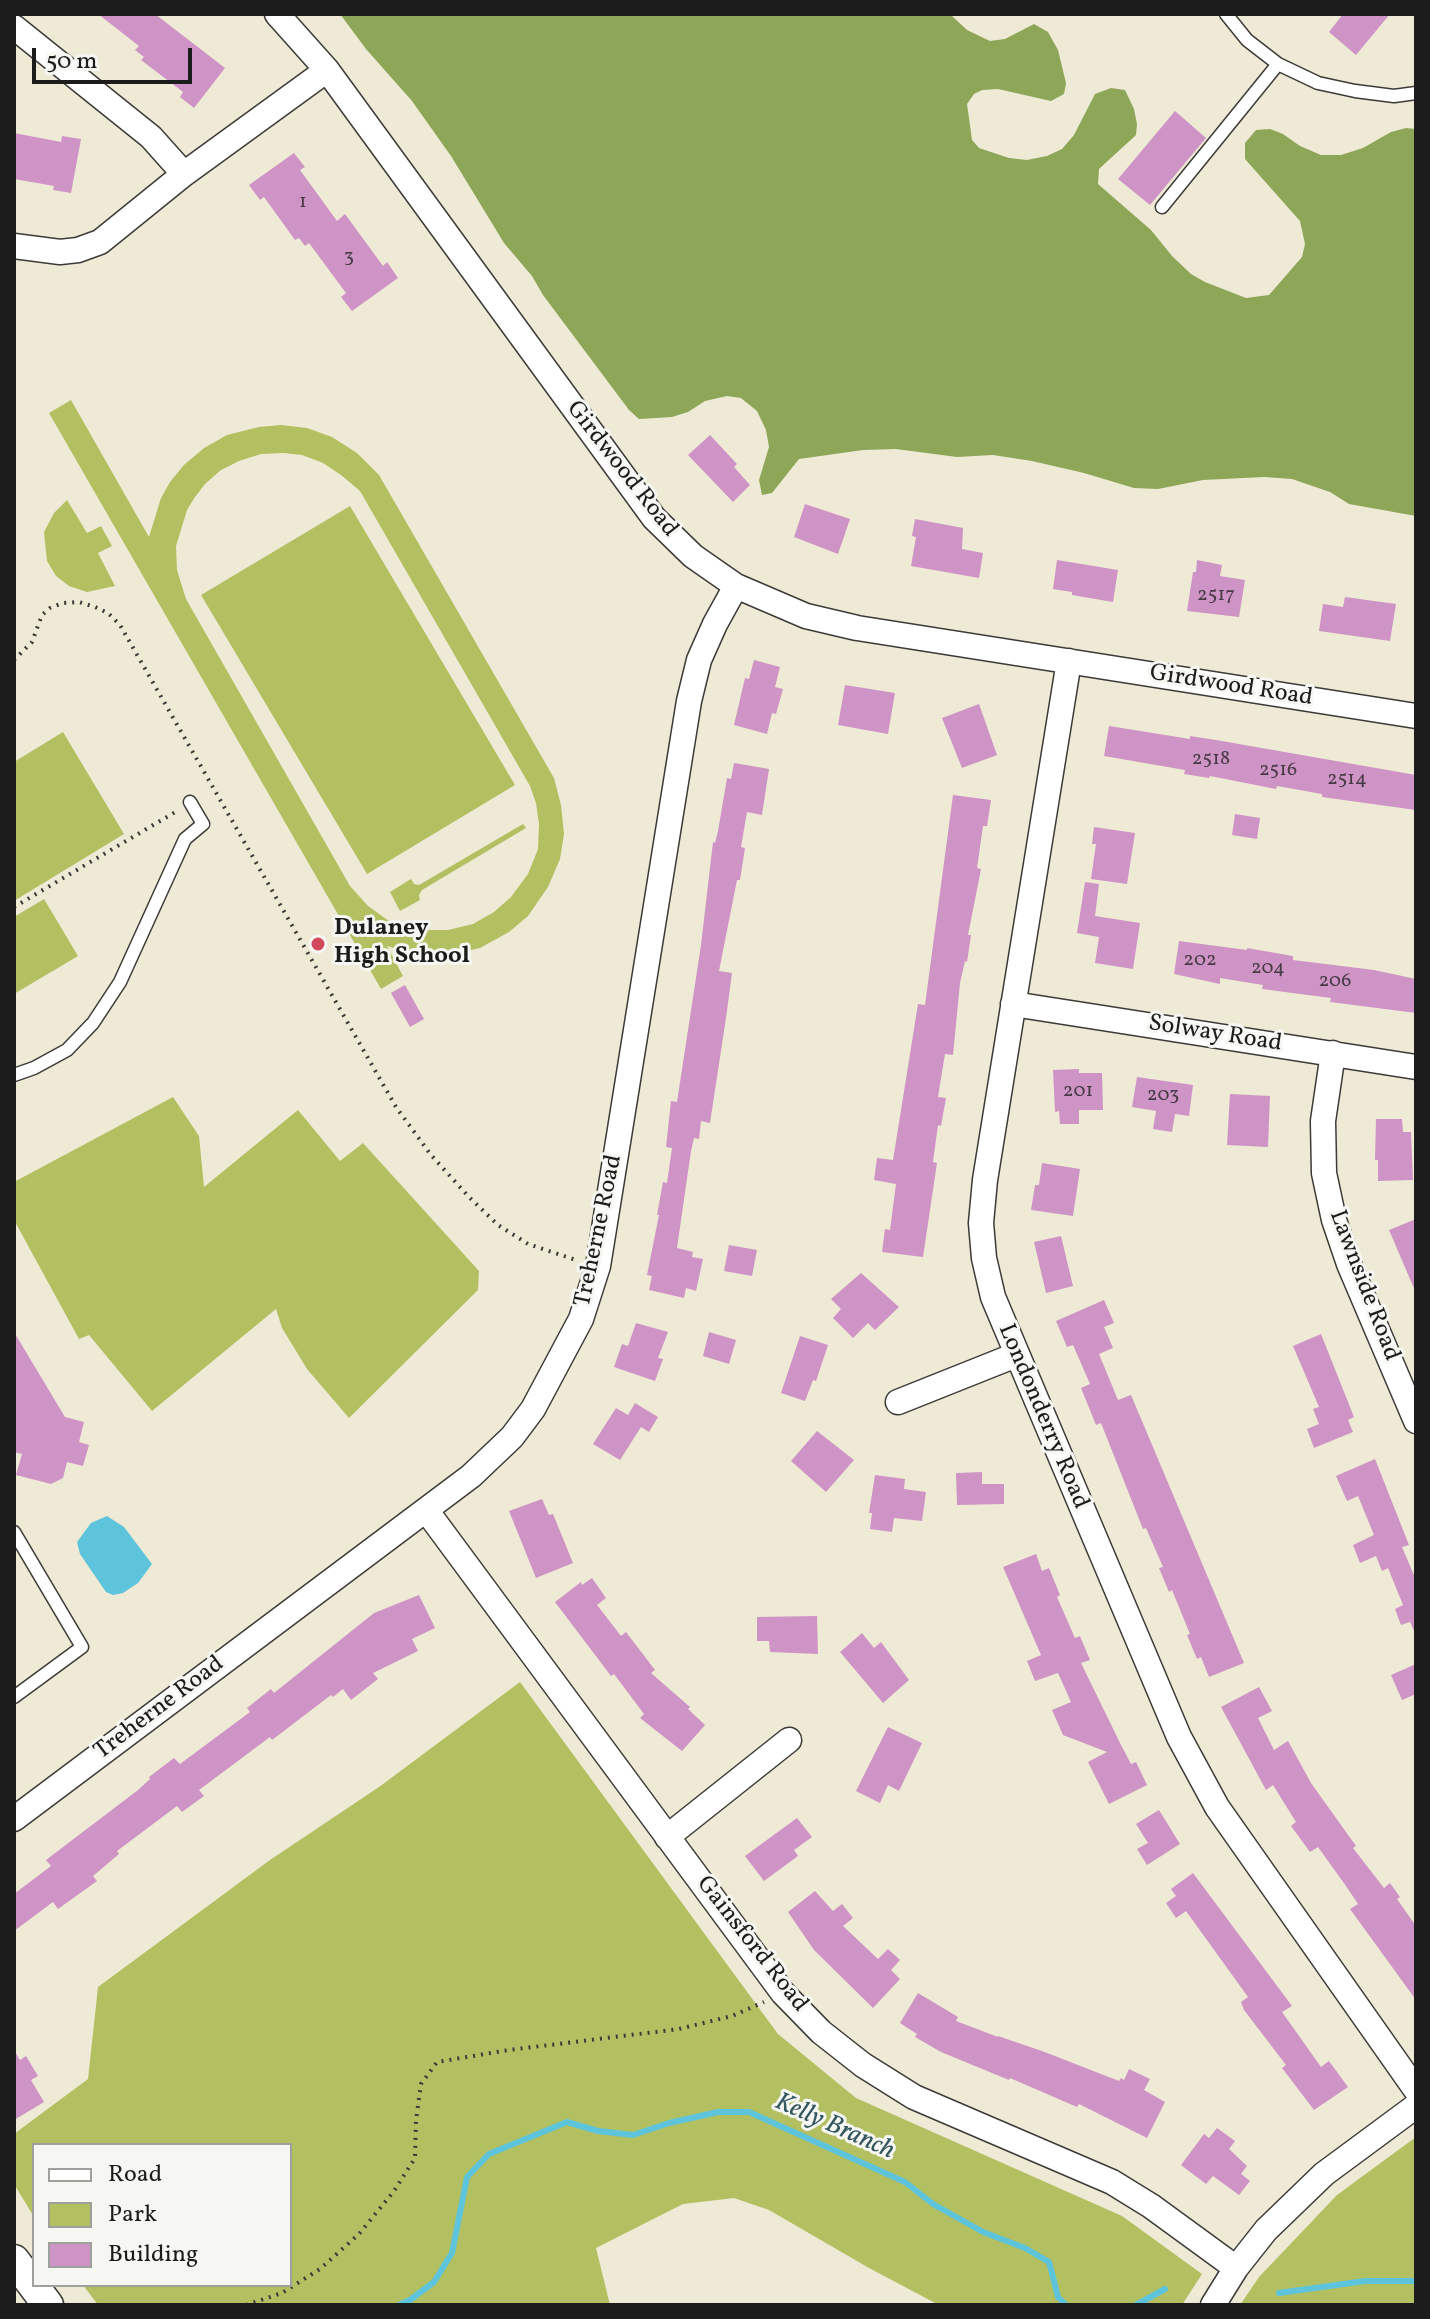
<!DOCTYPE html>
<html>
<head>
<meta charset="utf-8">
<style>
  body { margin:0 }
  #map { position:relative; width:1430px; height:2319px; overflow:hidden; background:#eeead5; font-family:Vollkorn,serif }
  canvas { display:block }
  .frame { position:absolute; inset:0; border:16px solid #1c1c1c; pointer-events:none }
  .legend { position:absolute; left:32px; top:2143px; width:260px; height:144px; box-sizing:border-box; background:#f6f6f2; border:2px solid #9f9f9c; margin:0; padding:10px 14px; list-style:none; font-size:24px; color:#1c1c1c }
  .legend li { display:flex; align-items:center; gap:16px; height:40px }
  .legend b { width:40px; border:2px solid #9f9f9c }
  .scale { position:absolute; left:32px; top:48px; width:160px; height:36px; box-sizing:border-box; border:4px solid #1c1c1c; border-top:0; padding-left:10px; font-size:24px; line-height:28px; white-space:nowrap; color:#1c1c1c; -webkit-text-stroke:6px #f6f6f2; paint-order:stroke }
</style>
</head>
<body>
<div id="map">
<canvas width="1430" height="2319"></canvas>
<div class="frame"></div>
<ul class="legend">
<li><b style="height:10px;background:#fff"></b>Road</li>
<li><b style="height:22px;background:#b3c062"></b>Park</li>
<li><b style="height:22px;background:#ce94c5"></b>Building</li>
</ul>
<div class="scale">50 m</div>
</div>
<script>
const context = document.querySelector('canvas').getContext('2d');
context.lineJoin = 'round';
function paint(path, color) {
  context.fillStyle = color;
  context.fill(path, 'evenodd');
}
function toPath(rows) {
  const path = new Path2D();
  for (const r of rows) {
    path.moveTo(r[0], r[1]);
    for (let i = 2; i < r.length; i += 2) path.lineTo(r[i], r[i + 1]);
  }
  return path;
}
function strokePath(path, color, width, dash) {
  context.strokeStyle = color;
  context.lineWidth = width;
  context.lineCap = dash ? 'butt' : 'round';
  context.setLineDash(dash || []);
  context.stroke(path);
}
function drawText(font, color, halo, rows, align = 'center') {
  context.font = font + ' Vollkorn,serif';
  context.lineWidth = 6;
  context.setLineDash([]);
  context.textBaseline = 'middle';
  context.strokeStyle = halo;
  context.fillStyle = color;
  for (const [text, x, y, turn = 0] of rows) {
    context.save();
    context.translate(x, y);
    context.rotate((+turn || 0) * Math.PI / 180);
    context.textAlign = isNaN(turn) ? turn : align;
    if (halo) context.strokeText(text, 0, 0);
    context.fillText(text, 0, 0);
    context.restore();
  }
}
const green = toPath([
  [71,400,149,537,161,498,170,482,184,465,204,448,227,435,259,427,281,425,307,428,332,437,357,453,379,475,554,778,561,805,564,834,560,859,548,887,528,916,509,932,480,948,449,955,414,954,387,946,403,976,381,989,49,413],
  [284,453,302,455,323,463,341,475,360,491,530,786,536,803,539,824,538,849,528,874,511,897,494,912,473,924,448,930,417,930,389,921,368,906,350,886,186,599,177,570,176,546,187,510,195,497,205,484,221,470,239,461,261,454],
  [67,500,87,533,101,526,112,546,98,553,115,586,87,592,69,586,56,576,47,561,44,532,54,513],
  [350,506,515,785,367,874,201,595],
  [63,732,124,834,14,901,14,762],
  [523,824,526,828,422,890,419,895,420,900,400,911,390,892,411,879,414,884,419,885],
  [44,899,78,956,14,994,14,917],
  [173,1097,199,1136,204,1187,298,1110,340,1161,363,1143,479,1271,478,1290,349,1418,307,1369,282,1328,276,1309,152,1411,89,1335,79,1339,14,1220,14,1182],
  [520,1682,778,2034,856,2098,1122,2216,1202,2274,1182,2305,939,2305,869,2268,769,2210,734,2198,683,2204,596,2248,610,2305,98,2305,83,2285,290,2285,290,2145,34,2145,34,2217,14,2184,14,2134,88,2079,98,1987,270,1860,379,1787],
  [1416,2137,1416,2305,1240,2305,1259,2277,1337,2195]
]);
const forest = toPath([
  [340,14,943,14,952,16,967,30,990,41,1005,39,1034,24,1048,32,1058,50,1066,83,1064,94,1051,101,998,89,982,90,974,94,967,104,972,140,979,148,1009,158,1027,160,1047,156,1062,149,1074,135,1095,94,1111,88,1125,90,1134,109,1137,124,1136,135,1099,169,1098,184,1151,230,1172,256,1191,274,1205,282,1246,298,1269,295,1302,257,1305,244,1300,221,1245,159,1245,143,1256,130,1270,129,1283,134,1300,146,1321,155,1341,155,1363,148,1391,132,1406,128,1416,129,1416,516,1349,504,1330,492,1292,479,1264,477,1203,480,1158,489,1134,488,1084,473,1032,461,993,455,957,457,896,449,863,450,799,459,772,493,762,495,759,480,769,447,766,430,757,411,741,398,727,396,705,401,688,412,672,417,639,419,629,410,543,295,532,276,504,243,451,156,412,101,366,49]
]);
const water = toPath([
  [107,1516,124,1527,152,1564,138,1583,123,1593,113,1595,106,1592,80,1554,77,1542,91,1523]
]);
const stream = toPath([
  [1279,2293,1365,2281,1416,2281],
  [399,2305,410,2300,434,2282,452,2253,467,2177,489,2154,567,2122,598,2131,633,2135,669,2123,718,2112,749,2112,905,2182,933,2204,983,2232,1025,2248,1049,2262,1058,2297,1066,2305],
  [1136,2305,1165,2289]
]);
const building = toPath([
  [98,14,155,14,225,68,194,108,180,97,183,92,141,60,144,57,135,50,139,46],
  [1343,14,1390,14,1356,55,1329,32],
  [1175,111,1206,138,1150,205,1118,179],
  [14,133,61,142,62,136,81,139,71,193,53,190,54,186,14,179],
  [294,153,305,167,300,170,337,221,345,214,383,266,387,262,398,278,352,311,341,297,346,293,309,243,305,246,299,238,295,240,264,197,260,200,249,185],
  [710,435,737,464,734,467,750,485,733,502,688,455],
  [805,504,850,519,838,554,794,537],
  [915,519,963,528,962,549,983,553,979,578,911,566,916,537,912,536],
  [1057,560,1118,570,1113,602,1072,595,1072,592,1053,589],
  [1197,560,1222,565,1220,576,1245,580,1239,617,1187,611,1193,572,1196,572],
  [1345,597,1396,604,1390,641,1319,631,1323,604,1343,607],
  [754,660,780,667,775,687,783,689,776,714,772,713,767,734,734,725,745,678,749,679],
  [845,685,895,693,888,734,838,725],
  [979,704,997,755,962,768,942,718],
  [1109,726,1190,739,1190,736,1216,740,1416,775,1416,810,1322,797,1322,794,1277,786,1276,789,1210,776,1209,778,1184,774,1185,770,1104,756],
  [734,763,769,769,762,815,747,812,741,847,745,848,740,880,737,880,719,971,732,973,726,1018,710,1123,701,1121,699,1139,694,1138,691,1151,677,1248,693,1252,692,1257,703,1259,696,1291,686,1288,684,1298,649,1290,652,1276,647,1275,659,1215,657,1215,663,1182,667,1183,672,1148,666,1147,671,1101,677,1102,701,945,713,842,715,843,718,831,727,778,731,779],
  [953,795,991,800,987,826,983,826,977,868,981,869,968,935,971,935,967,962,965,961,960,983,953,1055,945,1054,938,1097,946,1098,941,1126,938,1125,933,1162,937,1163,923,1257,882,1252,885,1229,890,1230,896,1184,874,1180,877,1158,893,1160,918,1004,925,1005],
  [1235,814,1260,818,1257,839,1232,835],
  [1094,827,1135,833,1127,884,1091,879,1096,844,1092,844],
  [1085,882,1099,884,1095,916,1140,923,1133,969,1095,963,1099,937,1077,933],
  [1179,941,1247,950,1247,948,1293,956,1293,960,1374,970,1416,979,1416,1013,1330,1002,1331,998,1262,989,1263,985,1220,978,1220,984,1174,974],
  [405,985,424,1019,410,1027,391,993],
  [1079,1069,1079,1073,1102,1073,1103,1110,1079,1110,1079,1124,1060,1124,1059,1111,1055,1112,1053,1070],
  [1137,1077,1193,1085,1189,1116,1175,1114,1172,1132,1153,1129,1156,1111,1132,1107],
  [1230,1094,1270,1096,1268,1147,1227,1145],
  [1376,1119,1402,1119,1403,1132,1411,1132,1413,1180,1378,1181,1378,1160,1375,1160],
  [1042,1163,1080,1169,1073,1216,1031,1210,1035,1185,1039,1185],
  [1416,1219,1416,1293,1389,1230],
  [1061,1236,1073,1286,1046,1293,1034,1242],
  [729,1245,757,1250,752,1276,724,1271],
  [861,1273,899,1307,875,1330,868,1323,853,1338,833,1318,841,1309,831,1299],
  [1104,1300,1114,1323,1104,1327,1113,1348,1099,1354,1118,1400,1131,1395,1244,1663,1209,1677,1201,1657,1197,1659,1187,1635,1190,1634,1172,1590,1169,1592,1159,1568,1163,1567,1146,1528,1143,1529,1101,1423,1096,1425,1081,1388,1090,1384,1073,1345,1067,1347,1056,1321],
  [636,1323,668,1332,658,1358,663,1359,655,1381,614,1367,622,1344,628,1346],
  [14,1332,65,1417,84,1422,79,1442,89,1445,83,1466,67,1462,63,1478,51,1484,16,1475,22,1454,14,1452],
  [709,1332,736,1340,729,1364,703,1356],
  [1321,1334,1354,1417,1348,1420,1353,1432,1314,1448,1307,1429,1319,1424,1313,1409,1319,1407,1293,1346],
  [800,1336,828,1345,816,1381,813,1380,805,1401,781,1393],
  [635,1403,658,1417,649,1432,641,1427,620,1460,593,1444,616,1408,628,1415],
  [817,1431,854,1460,826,1492,791,1461],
  [1375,1459,1409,1545,1402,1547,1416,1580,1416,1635,1410,1622,1401,1625,1395,1609,1403,1605,1388,1568,1382,1571,1376,1556,1360,1563,1353,1545,1374,1535,1358,1496,1347,1501,1336,1476],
  [982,1472,982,1484,1004,1484,1004,1504,957,1505,956,1473],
  [875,1475,905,1479,904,1489,926,1492,922,1521,894,1518,892,1532,870,1529,872,1513,869,1513],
  [542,1499,549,1515,553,1514,573,1563,536,1578,509,1511],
  [1036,1554,1042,1571,1049,1568,1060,1595,1057,1597,1075,1638,1080,1636,1090,1660,1081,1663,1121,1745,1131,1764,1136,1762,1147,1785,1109,1804,1088,1762,1107,1752,1063,1735,1052,1710,1071,1702,1058,1673,1035,1681,1027,1661,1041,1655,1003,1567],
  [592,1578,606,1598,597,1605,621,1636,626,1632,655,1670,651,1673,690,1707,688,1709,705,1725,682,1751,640,1718,644,1714,614,1674,611,1676,555,1602,581,1582,582,1585],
  [419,1595,435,1628,412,1639,418,1651,373,1673,378,1679,351,1700,343,1689,333,1697,331,1695,272,1740,270,1737,199,1790,204,1796,182,1812,177,1806,117,1851,119,1854,93,1876,97,1881,58,1909,53,1902,14,1931,14,1894,51,1866,46,1860,138,1790,150,1779,149,1777,174,1758,180,1764,250,1712,247,1708,271,1689,274,1693,374,1613],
  [817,1616,818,1654,770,1652,769,1641,757,1641,757,1617],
  [862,1633,874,1648,881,1642,909,1680,883,1703,840,1652],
  [1416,1664,1416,1694,1402,1700,1391,1675],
  [1259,1687,1272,1711,1258,1718,1274,1750,1288,1741,1311,1783,1356,1846,1353,1848,1384,1888,1390,1883,1400,1897,1397,1899,1416,1926,1416,2000,1350,1909,1358,1904,1346,1886,1318,1847,1310,1852,1291,1826,1296,1822,1273,1785,1266,1790,1221,1707],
  [888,1727,922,1743,899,1791,888,1785,880,1803,856,1791],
  [1159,1810,1180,1844,1147,1865,1137,1849,1148,1843,1136,1824],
  [797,1818,812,1837,794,1850,798,1856,764,1881,745,1856],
  [1193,1873,1292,2006,1282,2012,1321,2067,1329,2061,1348,2087,1314,2110,1282,2068,1286,2065,1244,2010,1241,2002,1248,1997,1186,1911,1176,1918,1166,1903,1176,1896,1171,1889],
  [815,1891,833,1911,842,1904,853,1918,843,1926,878,1959,888,1949,900,1960,891,1970,900,1979,873,2008,814,1950,788,1912],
  [918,1993,958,2017,956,2021,998,2037,998,2036,1042,2051,1119,2081,1121,2078,1124,2080,1129,2069,1150,2079,1144,2090,1165,2102,1147,2138,1079,2104,1077,2107,1010,2078,1009,2080,941,2052,915,2037,917,2034,900,2023],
  [14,2050,20,2060,26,2056,38,2076,31,2080,44,2102,14,2120],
  [1217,2128,1235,2141,1229,2149,1247,2166,1241,2174,1250,2181,1239,2195,1213,2176,1206,2184,1181,2165,1204,2134,1209,2138]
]);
const path = toPath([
  [14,660,32,642,42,615,50,608,63,603,79,602,95,607,108,613,120,625,396,1107,431,1155,469,1197,498,1225,528,1244,576,1260],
  [14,907,177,811],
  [246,2305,282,2293,320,2269,359,2234,394,2191,415,2158,416,2120,421,2084,437,2062,509,2050,679,2029,732,2016,764,2002]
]);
const service = toPath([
  [1226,14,1247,40,1278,64,1318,83,1355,91,1394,96,1416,93],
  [1162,207,1278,64],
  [14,1075,34,1068,67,1050,93,1023,120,982,185,839,203,824,190,802],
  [14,1532,82,1647,14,1697]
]);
const minor = toPath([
  [277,14,327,70,654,518,693,556,736,586,806,616,857,628,1416,716],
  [14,27,151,137,184,174],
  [14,246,60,252,78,250,100,242,184,174,327,70],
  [1069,661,985,1180,981,1223,984,1258,993,1297,1179,1737,1217,1807,1416,2090],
  [1013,1004,1416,1067],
  [1333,1053,1323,1121,1324,1173,1334,1220,1349,1264,1416,1421],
  [898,1402,1016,1355],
  [426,1510,783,1993,821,2032,863,2065,914,2097,1112,2182,1151,2206,1236,2268],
  [14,1819,471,1476,512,1437,533,1409,581,1319,598,1266,689,701,699,660,715,624,736,586],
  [667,1837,789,1740],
  [1213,2305,1236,2268,1266,2230,1324,2174,1416,2106]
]);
const tertiary = toPath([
  [14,2260,48,2305]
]);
const markers = [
  [318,944,8,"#d1495b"]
];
const numberNames = [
  ["1",303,203],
  ["3",349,258],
  ["2517",1216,596],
  ["2518",1211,760],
  ["2516",1278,771],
  ["2514",1347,780],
  ["202",1200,961],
  ["204",1268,969],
  ["206",1335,982],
  ["201",1078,1092],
  ["203",1163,1096]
];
const streetNames = [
  ["Girdwood Road",621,470,52],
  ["Girdwood Road",1231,687,9],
  ["Solway Road",1215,1035,9],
  ["Treherne Road",600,1231,-78],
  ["Lawnside Road",1363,1286,69],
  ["Londonderry Road",1042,1417,67],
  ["Treherne Road",160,1709,-37],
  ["Gainsford Road",751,1945,52]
];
const poiNames = [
  ["Dulaney",334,930],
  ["High School",334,958]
];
const waterNames = [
  ["Kelly Branch",834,2128,24]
];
paint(green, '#b3c062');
paint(forest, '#8ea658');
paint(water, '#5ec4dc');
strokePath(stream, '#5ec4dc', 6);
paint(building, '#ce94c5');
strokePath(service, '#3c3b38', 15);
strokePath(minor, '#3c3b38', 27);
strokePath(tertiary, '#3c3b38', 33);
strokePath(path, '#3c3b38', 4, [2, 6]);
strokePath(service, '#fff', 12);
strokePath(minor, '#fff', 24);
strokePath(tertiary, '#fff', 30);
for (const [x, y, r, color] of markers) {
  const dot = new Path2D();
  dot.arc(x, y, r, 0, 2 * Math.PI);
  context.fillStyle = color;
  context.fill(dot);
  strokePath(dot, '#f6f6f2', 3);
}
drawText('20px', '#483a46', null, numberNames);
drawText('24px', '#1c1c1c', '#f6f6f2', streetNames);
drawText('bold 24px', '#1c1c1c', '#f6f6f2', poiNames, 'left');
drawText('italic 26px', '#33575f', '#f6f6f2', waterNames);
</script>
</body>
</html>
